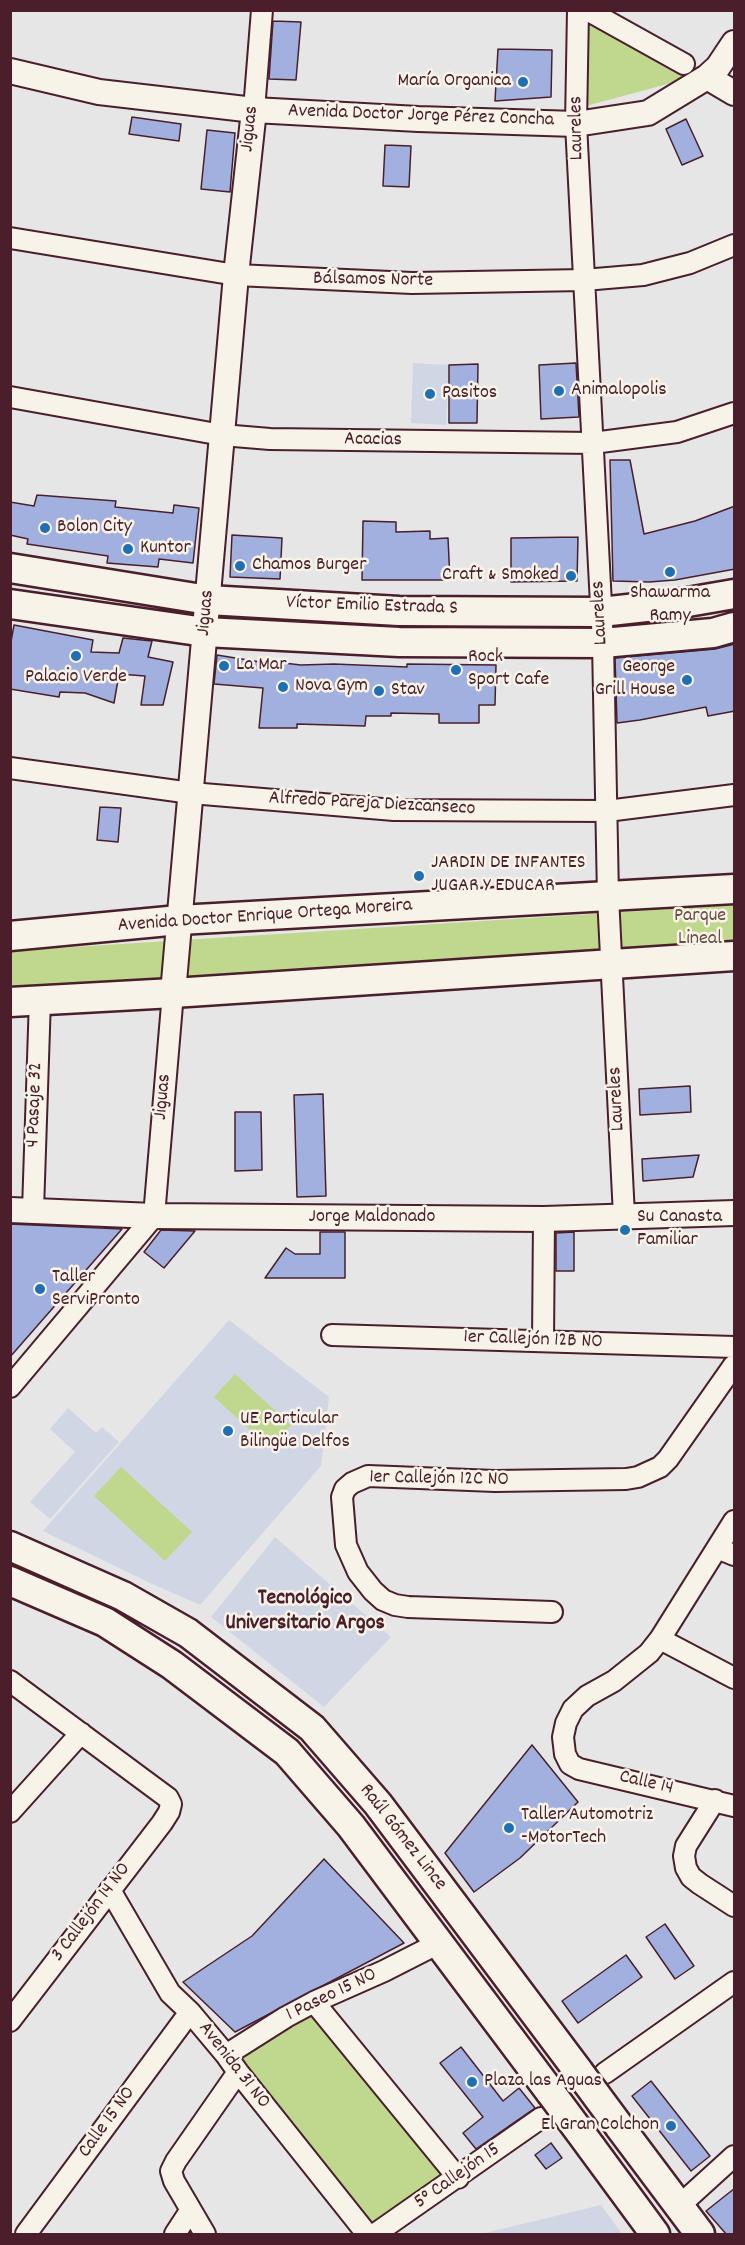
<!DOCTYPE html>
<html>
<head>
<meta charset="utf-8">
<style>
  body { margin:0 }
  #map { position:relative; width:745px; height:2245px; overflow:hidden; background:#e6e6e6; font-family:Dekko,sans-serif }
  canvas { display:block }
  .frame { position:absolute; inset:0; border:12px solid #4a1f2b; pointer-events:none }
</style>
</head>
<body>
<div id="map">
<canvas width="745" height="2245"></canvas>
<div class="frame"></div>
</div>
<script>
const context = document.querySelector('canvas').getContext('2d');
context.lineJoin = 'round';
function paint(path, color) {
  context.fillStyle = color;
  context.fill(path, 'evenodd');
}
function toPath(rows) {
  const path = new Path2D();
  for (const r of rows) {
    path.moveTo(r[0], r[1]);
    for (let i = 2; i < r.length; i += 2) path.lineTo(r[i], r[i + 1]);
  }
  return path;
}
function strokePath(path, color, width, dash) {
  context.strokeStyle = color;
  context.lineWidth = width;
  context.lineCap = dash ? 'butt' : 'round';
  context.setLineDash(dash || []);
  context.stroke(path);
}
function drawText(font, color, halo, rows, align = 'center') {
  context.font = font + ' Dekko,sans-serif';
  context.lineWidth = 5;
  context.setLineDash([]);
  context.textBaseline = 'middle';
  context.strokeStyle = halo;
  context.fillStyle = color;
  for (const [text, x, y, turn = 0] of rows) {
    context.save();
    context.translate(x, y);
    context.rotate((+turn || 0) * Math.PI / 180);
    context.textAlign = isNaN(turn) ? turn : align;
    if (halo) context.strokeText(text, 0, 0);
    context.fillText(text, 0, 0);
    context.restore();
  }
}
const built = toPath([
  [413,363,449,365,446,425,411,423],
  [229,1320,329,1397,321,1466,200,1605,150,1583,43,1531],
  [68,1408,96,1433,102,1427,119,1442,50,1519,30,1502,75,1452,50,1429],
  [275,1537,391,1637,324,1707,211,1617],
  [601,2205,622,2234,481,2234]
]);
const green = toPath([
  [585,22,686,79,586,106],
  [734,905,734,948,11,990,11,951],
  [235,1374,291,1425,270,1448,214,1397],
  [121,1467,192,1532,165,1561,94,1496],
  [314,2002,458,2178,375,2234,226,2055]
]);
const building = toPath([
  [273,21,301,22,296,80,269,79,273,21],
  [498,49,552,50,551,97,495,101,498,49],
  [132,117,181,124,179,141,129,134,132,117],
  [686,119,703,156,682,165,666,129,686,119],
  [207,130,235,133,230,192,201,189,207,130],
  [385,145,411,146,409,187,383,186,385,145],
  [576,363,579,417,541,419,539,365,576,363],
  [478,364,477,423,449,423,449,365,478,364],
  [610,460,630,460,644,534,695,521,735,506,735,569,675,580,649,582,613,581,610,460],
  [37,495,116,501,115,507,173,513,174,505,199,508,193,563,159,559,158,567,107,563,108,556,27,544,28,539,10,535,10,502,34,506,37,495],
  [363,521,396,522,396,532,430,531,430,539,448,538,450,580,362,580,363,521],
  [232,535,282,538,280,579,230,577,232,535],
  [578,537,577,581,511,582,511,538,578,537],
  [14,625,93,640,91,652,119,653,123,638,152,641,148,657,173,662,163,705,141,705,145,676,119,674,114,703,85,693,60,692,59,697,10,689,10,647,14,625],
  [735,644,735,711,708,716,706,707,640,720,617,723,615,658,715,649,735,644],
  [217,655,266,663,266,661,301,665,334,664,407,667,407,664,496,665,495,705,479,705,479,723,439,723,439,714,391,713,391,716,366,716,365,726,297,724,297,728,259,728,263,688,214,684,217,655],
  [100,807,121,808,118,842,97,840,100,807],
  [690,1086,691,1112,640,1115,639,1089,690,1086],
  [323,1094,326,1196,297,1197,294,1095,323,1094],
  [235,1112,261,1112,262,1170,235,1171,235,1112],
  [699,1155,693,1177,643,1181,642,1159,699,1155],
  [10,1224,122,1229,10,1357,10,1224],
  [161,1230,195,1231,164,1268,144,1252,161,1230],
  [320,1232,345,1232,345,1278,265,1278,286,1248,295,1254,320,1254,320,1232],
  [574,1232,574,1271,556,1271,556,1233,574,1232],
  [532,1745,578,1802,520,1858,474,1892,445,1853,532,1745],
  [324,1859,404,1943,235,2032,183,1982,252,1936,324,1859],
  [665,1924,694,1966,675,1979,646,1937,665,1924],
  [626,1955,642,1977,578,2023,562,2001,626,1955],
  [461,2047,503,2101,519,2088,535,2108,476,2149,463,2133,483,2117,440,2063,461,2047],
  [651,2081,710,2156,691,2171,632,2096,651,2081],
  [551,2143,562,2158,546,2169,535,2155,551,2143],
  [735,2188,735,2235,727,2235,706,2211,735,2188]
]);
const minor = toPath([
  [578,10,576,124,603,643,608,896,624,1216],
  [587,10,684,64],
  [254,110,262,10],
  [10,238,236,275,412,283,584,280,643,275,690,263,734,245],
  [10,397,222,435,270,439,593,443,677,432,734,413],
  [10,768,191,793,394,810,607,811,734,795],
  [33,1210,40,999],
  [332,1335,734,1347],
  [543,1341,544,1219],
  [10,1387,154,1216,173,993],
  [734,1521,660,1639,649,1653,614,1681,587,1696,573,1709,566,1723,563,1737,565,1754,570,1764,579,1769,734,1806],
  [717,1548,734,1555],
  [552,1612,408,1607,395,1605,383,1600,373,1591,358,1572,346,1545,342,1497,345,1489,352,1483,368,1476,495,1481,626,1479,638,1477,660,1467,668,1459,734,1365],
  [660,1639,734,1678],
  [10,1681,168,1798,171,1804,169,1812,162,1823,10,2021],
  [715,1800,686,1846,684,1856,686,1868,691,1877,700,1884,734,1906],
  [10,1812,81,1733],
  [110,1890,170,1993,190,2012,226,2055,238,2072,367,2234],
  [314,2002,458,2178],
  [226,2055,286,2017,314,2002,384,1971,439,1943],
  [605,2073,734,1982],
  [679,2206,734,2156],
  [26,2234,190,2012],
  [175,2234,190,2211],
  [205,2234,174,2181,171,2171,176,2161,238,2072],
  [375,2234,541,2118]
]);
const tertiary = toPath([
  [10,71,99,92,254,110,418,119,576,124,648,113,707,77,718,67,734,43],
  [707,77,734,93],
  [173,993,236,275,254,110],
  [10,1210,154,1216,544,1219,734,1213]
]);
const secondary = toPath([
  [10,568,208,600,399,611,601,612,682,603,734,594],
  [10,604,205,632,399,642,603,643,713,633,734,627],
  [10,936,179,920,734,889],
  [10,1002,173,993,734,956],
  [10,1546,123,1596,188,1633,312,1728,378,1804,579,2072],
  [10,1581,105,1622,172,1665,287,1752,351,1826,551,2093],
  [619,2126,700,2234],
  [591,2147,655,2234]
]);
const secondaryBridge = toPath([
  [579,2072,619,2126],
  [551,2093,591,2147]
]);
const markers = [
  [523,82,6,"#1f6fb2"],
  [559,391,6,"#1f6fb2"],
  [430,394,6,"#1f6fb2"],
  [45,528,6,"#1f6fb2"],
  [128,549,6,"#1f6fb2"],
  [240,566,6,"#1f6fb2"],
  [670,572,6,"#1f6fb2"],
  [571,576,6,"#1f6fb2"],
  [76,656,6,"#1f6fb2"],
  [224,666,6,"#1f6fb2"],
  [456,670,6,"#1f6fb2"],
  [687,680,6,"#1f6fb2"],
  [283,687,6,"#1f6fb2"],
  [379,691,6,"#1f6fb2"],
  [419,876,6,"#1f6fb2"],
  [625,1230,6,"#1f6fb2"],
  [40,1289,6,"#1f6fb2"],
  [228,1431,6,"#1f6fb2"],
  [509,1828,6,"#1f6fb2"],
  [472,2082,6,"#1f6fb2"],
  [671,2126,6,"#1f6fb2"]
];
const poiNames = [
  ["María Organica",511,82,"right"],
  ["Animalopolis",571,391],
  ["Pasitos",442,394],
  ["Bolon City",57,528],
  ["Kuntor",140,549],
  ["Chamos Burger",252,566],
  ["Craft & Smoked",559,576,"right"],
  ["Shawarma",670,594,"center"],
  ["Ramy",670,617,"center"],
  ["Rock",468,658],
  ["Sport Cafe",468,681],
  ["La Mar",236,666],
  ["George",675,668,"right"],
  ["Grill House",675,691,"right"],
  ["Palacio Verde",76,678,"center"],
  ["Nova Gym",295,687],
  ["Stav",391,691],
  ["JARDIN DE INFANTES",431,864],
  ["JUGAR Y EDUCAR",431,887],
  ["Su Canasta",637,1218],
  ["Familiar",637,1241],
  ["Taller",52,1278],
  ["ServiPronto",52,1301],
  ["UE Particular",240,1420],
  ["Bilingüe Delfos",240,1443],
  ["Taller Automotriz",521,1816],
  ["-MotorTech",521,1839],
  ["Plaza las Aguas",484,2082],
  ["El Gran Colchon",659,2126,"right"]
];
const streetNames = [
  ["Avenida Doctor Jorge Pérez Concha",421,117,2],
  ["Laureles",578,128,-91],
  ["Jiguas",251,129,-84],
  ["Bálsamos Norte",373,281,1],
  ["Acacias",373,441,1],
  ["Víctor Emilio Estrada S",372,607,2],
  ["Jiguas",207,613,-85],
  ["Laureles",601,613,-93],
  ["Alfredo Pareja Diezcanseco",372,805,3],
  ["Avenida Doctor Enrique Ortega Moreira",265,917,-4],
  ["Jiguas",164,1097,-85],
  ["Laureles",618,1099,-93],
  ["4 Pasaje 32",36,1105,-88],
  ["Jorge Maldonado",372,1218],
  ["1er Callejón 12B NO",533,1341,2],
  ["1er Callejón 12C NO",439,1480,1],
  ["Calle 14",646,1784,13],
  ["Raúl Gómez Lince",402,1838,52],
  ["3 Callejón 14 NO",92,1913,-53],
  ["1 Paseo 15 NO",332,1996,-26],
  ["Avenida 31 NO",233,2066,52],
  ["Calle 15 NO",108,2123,-54],
  ["5° Callejón 15",458,2177,-35]
];
const parkNames = [
  ["Parque",700,917],
  ["Lineal",700,940]
];
const quarterNames = [
  ["Tecnológico",305,1600],
  ["Universitario Argos",305,1625]
];
paint(built, '#d1d6e4');
paint(green, '#c0d78e');
paint(building, '#a1b0df');
strokePath(building, '#4a1f2b', 1.5);
strokePath(minor, '#4a1f2b', 24);
strokePath(tertiary, '#4a1f2b', 28);
strokePath(secondary, '#4a1f2b', 33);
strokePath(minor, '#f7f3e8', 20);
strokePath(tertiary, '#f7f3e8', 24);
strokePath(secondary, '#f7f3e8', 28);
strokePath(secondaryBridge, '#4a1f2b', 33, []);
strokePath(secondaryBridge, '#f7f3e8', 28);
for (const [x, y, r, color] of markers) {
  const dot = new Path2D();
  dot.arc(x, y, r, 0, 2 * Math.PI);
  context.fillStyle = color;
  context.fill(dot);
  strokePath(dot, '#f7f3e8', 2);
}
drawText('20px', '#4a1f2b', '#f7f3e8', poiNames, 'left');
drawText('20px', '#4a1f2b', '#f7f3e8', streetNames);
drawText('20px', '#684d44', '#f7f3e8', parkNames);
drawText('bold 22px', '#4a1f2b', '#f7f3e8', quarterNames);
</script>
</body>
</html>
